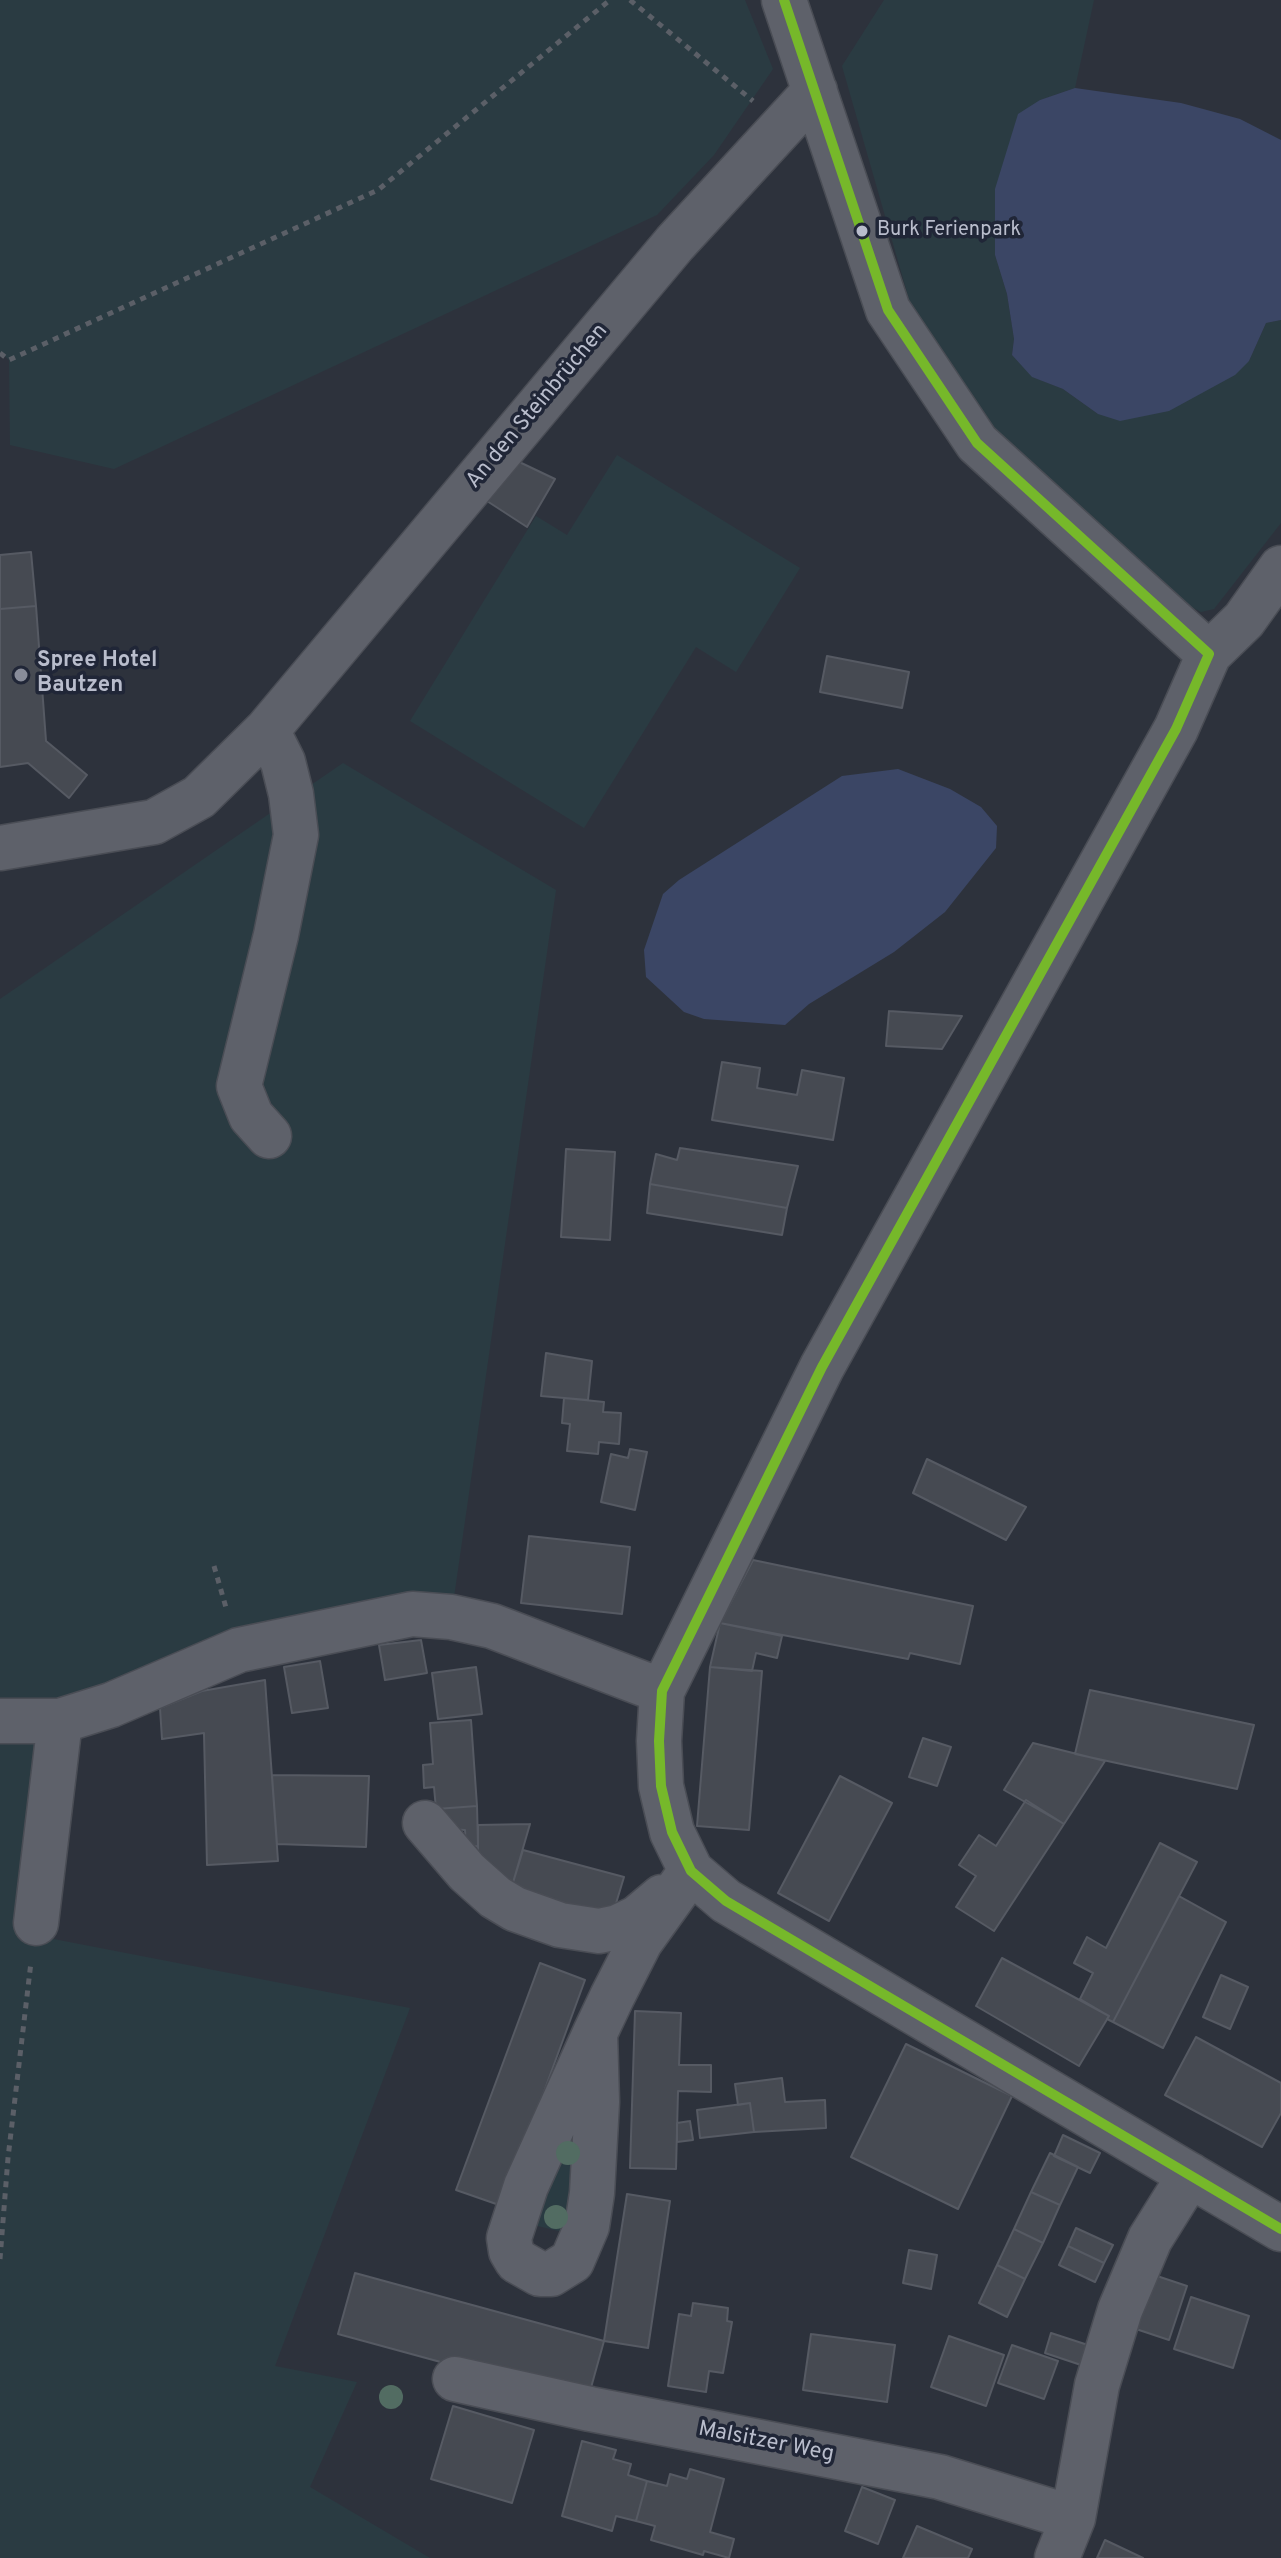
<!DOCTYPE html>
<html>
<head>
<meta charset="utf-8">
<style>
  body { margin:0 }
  canvas { display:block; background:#2d323c }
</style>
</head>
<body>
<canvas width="1281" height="2558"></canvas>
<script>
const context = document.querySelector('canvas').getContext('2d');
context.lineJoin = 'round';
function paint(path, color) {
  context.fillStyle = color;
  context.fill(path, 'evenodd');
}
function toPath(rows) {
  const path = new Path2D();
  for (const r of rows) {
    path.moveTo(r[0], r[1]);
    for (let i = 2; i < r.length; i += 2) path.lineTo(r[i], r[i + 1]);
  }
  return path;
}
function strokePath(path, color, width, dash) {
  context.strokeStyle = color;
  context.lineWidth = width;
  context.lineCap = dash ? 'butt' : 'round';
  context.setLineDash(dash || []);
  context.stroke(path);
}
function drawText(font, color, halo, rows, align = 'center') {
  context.font = font + ' Overpass,sans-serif';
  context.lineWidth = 7;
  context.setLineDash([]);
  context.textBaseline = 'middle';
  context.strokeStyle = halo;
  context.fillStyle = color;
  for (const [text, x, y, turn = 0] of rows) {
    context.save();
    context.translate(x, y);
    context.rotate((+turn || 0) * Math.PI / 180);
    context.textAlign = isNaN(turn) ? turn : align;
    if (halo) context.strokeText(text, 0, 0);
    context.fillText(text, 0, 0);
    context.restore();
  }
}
const green = toPath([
  [0,0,745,0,773,69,714,155,657,215,114,469,10,445,9,360,0,352],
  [884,0,1094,0,1075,88,1040,100,995,255,1007,294,1014,339,1012,355,1033,377,1063,389,1098,414,1249,361,1266,323,1281,320,1281,523,1214,609,1201,612,1170,596,985,433,910,303,842,66],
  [617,455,800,568,736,672,696,647,584,828,410,721,536,516,567,535],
  [343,763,556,890,452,1611,60,1721,38,1936,410,2008,275,2366,357,2382,310,2487,430,2558,0,2558,0,999],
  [588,2134,563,2232,525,2223,555,2135]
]);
const water = toPath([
  [1075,88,1181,103,1240,119,1281,140,1281,320,1266,323,1249,361,1235,375,1169,411,1120,421,1098,414,1063,389,1032,377,1012,355,1014,339,1007,294,995,255,995,189,1018,114,1040,100],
  [898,769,950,789,981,807,997,826,996,848,945,912,894,952,809,1004,785,1025,704,1019,684,1012,646,977,644,950,663,894,679,880,842,776]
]);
const building = toPath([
  [513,459,555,479,527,527,487,501,513,459],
  [31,552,36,606,0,609,0,555,31,552],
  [36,606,46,741,87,775,69,798,28,763,0,767,0,609,36,606],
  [827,656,909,672,902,708,820,692,827,656],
  [889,1011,962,1016,942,1049,886,1046,889,1011],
  [722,1062,760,1068,757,1088,797,1095,802,1070,844,1078,833,1140,712,1120,722,1062],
  [680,1148,798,1166,787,1208,650,1184,656,1154,677,1160,680,1148],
  [566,1149,615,1152,610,1240,561,1237,566,1149],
  [650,1184,787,1208,782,1235,647,1213,650,1184],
  [546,1353,592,1361,588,1400,541,1396,546,1353],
  [564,1398,604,1402,603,1412,621,1413,619,1444,599,1442,598,1454,567,1451,570,1424,562,1423,564,1398],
  [630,1449,647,1452,635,1510,601,1502,611,1454,628,1458,630,1449],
  [927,1459,1026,1507,1006,1540,913,1493,927,1459],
  [529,1536,630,1547,622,1614,521,1603,529,1536],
  [753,1560,973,1606,960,1664,910,1653,908,1659,720,1623,753,1560],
  [720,1623,782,1636,777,1658,756,1653,752,1671,710,1667,720,1623],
  [421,1640,427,1673,385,1680,379,1645,421,1640],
  [320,1661,328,1708,292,1713,284,1667,320,1661],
  [476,1667,482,1714,438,1719,432,1673,476,1667],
  [710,1667,762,1671,749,1830,697,1826,710,1667],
  [265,1680,278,1861,207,1865,204,1733,162,1739,160,1708,202,1691,265,1680],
  [1090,1690,1254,1725,1237,1789,1075,1754,1090,1690],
  [471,1720,477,1806,436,1809,434,1787,424,1788,423,1765,433,1764,430,1723,471,1720],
  [923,1738,951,1747,937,1786,909,1777,923,1738],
  [1033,1743,1105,1761,1064,1824,1004,1790,1033,1743],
  [272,1775,369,1776,366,1847,277,1844,272,1775],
  [840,1776,892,1803,829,1921,778,1893,840,1776],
  [1026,1800,1064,1824,994,1931,956,1907,976,1876,959,1865,979,1835,996,1846,1026,1800],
  [477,1806,478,1846,466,1847,465,1830,447,1829,436,1809,477,1806],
  [530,1824,512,1886,478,1863,478,1825,530,1824],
  [1160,1843,1197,1862,1113,2022,1107,2019,1109,2016,1080,1999,1093,1973,1074,1963,1087,1937,1106,1948,1160,1843],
  [523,1850,624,1877,611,1920,512,1886,523,1850],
  [1179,1896,1226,1922,1163,2048,1113,2022,1179,1896],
  [1002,1958,1109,2016,1079,2066,976,2006,1002,1958],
  [540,1963,585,1980,502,2206,456,2190,540,1963],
  [1221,1975,1248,1987,1230,2029,1203,2017,1221,1975],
  [635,2011,681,2013,679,2065,711,2065,711,2092,678,2091,676,2169,630,2168,635,2011],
  [1196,2037,1281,2083,1281,2113,1262,2147,1165,2095,1196,2037],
  [906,2044,1012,2096,958,2209,851,2157,906,2044],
  [782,2078,785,2102,825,2100,826,2128,754,2132,750,2103,738,2105,735,2084,782,2078],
  [750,2103,754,2132,700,2138,697,2110,750,2103],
  [690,2121,693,2140,677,2142,677,2123,690,2121],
  [1063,2135,1100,2153,1090,2173,1054,2156,1063,2135],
  [1050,2153,1078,2167,1060,2205,1031,2192,1050,2153],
  [1031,2192,1060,2205,1043,2243,1014,2229,1031,2192],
  [627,2194,670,2201,648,2348,604,2341,627,2194],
  [1076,2228,1113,2245,1104,2263,1068,2246,1076,2228],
  [1014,2229,1043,2243,1025,2279,997,2265,1014,2229],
  [1068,2246,1104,2263,1095,2282,1059,2265,1068,2246],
  [909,2250,937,2255,931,2289,903,2283,909,2250],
  [997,2265,1025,2279,1007,2317,979,2303,997,2265],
  [355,2273,604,2341,587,2402,338,2334,355,2273],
  [1154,2275,1187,2286,1169,2340,1136,2329,1154,2275],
  [1191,2297,1249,2316,1233,2368,1174,2349,1191,2297],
  [693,2303,728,2308,727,2321,732,2322,723,2373,709,2371,706,2392,668,2386,679,2314,691,2316,693,2303],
  [1051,2333,1091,2346,1084,2366,1045,2353,1051,2333],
  [811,2334,895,2345,887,2402,803,2390,811,2334],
  [949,2336,1004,2355,986,2406,931,2387,949,2336],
  [1012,2345,1058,2361,1044,2399,998,2383,1012,2345],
  [453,2406,534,2430,512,2503,431,2479,453,2406],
  [582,2441,616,2450,613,2459,631,2464,628,2475,647,2481,636,2521,616,2516,612,2531,562,2516,582,2441],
  [690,2469,724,2479,710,2532,734,2539,729,2558,704,2551,703,2555,651,2540,655,2526,636,2521,647,2481,667,2486,670,2474,687,2479,690,2469],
  [862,2487,895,2500,878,2544,845,2531,862,2487],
  [917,2526,972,2549,968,2558,903,2558,917,2526],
  [1105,2540,1143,2558,1097,2558,1105,2540]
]);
const path = toPath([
  [630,0,753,101],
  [0,353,9,360,378,190,610,0],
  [214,1566,227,1611],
  [0,2259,8,2158,31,1962]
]);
const minor = toPath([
  [784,0,888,310,977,443,1209,654],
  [1281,568,1244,620,1209,654,1176,729,822,1367,662,1691,659,1741,661,1786,672,1832,691,1871,726,1901,1281,2229],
  [267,730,283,762,291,794,296,835,276,935,239,1086,251,1116,269,1136],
  [0,848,154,822,199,797,267,730,675,243,815,91],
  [0,1721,60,1721,111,1705,239,1650,412,1614,451,1617,492,1626,662,1691],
  [425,1823,467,1872,495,1897,515,1909,560,1925,599,1931,618,1927,637,1918,662,1897],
  [36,1923,60,1721],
  [595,2033,597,2102,592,2193,587,2226,572,2261,551,2274,540,2274,517,2261,511,2251,509,2238,526,2186,595,2033,612,1997,640,1942,691,1871],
  [455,2379,590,2409,940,2477,1073,2518],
  [1057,2558,1073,2518,1097,2385,1120,2310,1150,2239,1190,2175]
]);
const bus1 = toPath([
  [784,0,888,310,977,443,1209,654,1176,729,822,1367,662,1691,659,1741,661,1786,672,1832,691,1871,726,1901,1281,2229]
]);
const trees = [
  [568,2153],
  [556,2217],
  [391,2397]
];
const markers = [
  [862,231,7,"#b9bdcc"],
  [21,675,8,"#888c9a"]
];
const busNames = [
  ["Burk Ferienpark",877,231]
];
const streetNames = [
  ["An den Steinbrüchen",538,407,-50],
  ["Malsitzer Weg",766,2443,11]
];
const poiNames = [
  ["Spree Hotel",37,662],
  ["Bautzen",37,687]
];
paint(green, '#2a3b42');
paint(water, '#3b4665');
paint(building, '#464a52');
strokePath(building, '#565a63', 2);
strokePath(minor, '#4a4d55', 47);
strokePath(path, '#5b5f67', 5, [6, 6]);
strokePath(minor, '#5e616a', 44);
strokePath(bus1, '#76b82a', 10);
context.fillStyle = '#526c62';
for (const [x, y] of trees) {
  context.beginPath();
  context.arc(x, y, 12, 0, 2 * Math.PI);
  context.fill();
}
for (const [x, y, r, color] of markers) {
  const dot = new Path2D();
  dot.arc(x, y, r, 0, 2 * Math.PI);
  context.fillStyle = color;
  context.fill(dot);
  strokePath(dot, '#202637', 3);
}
drawText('20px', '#b9bdcc', '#202637', busNames, 'left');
drawText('22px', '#b9bdcc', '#202637', streetNames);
drawText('bold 22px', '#b9bdcc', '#202637', poiNames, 'left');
</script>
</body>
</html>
